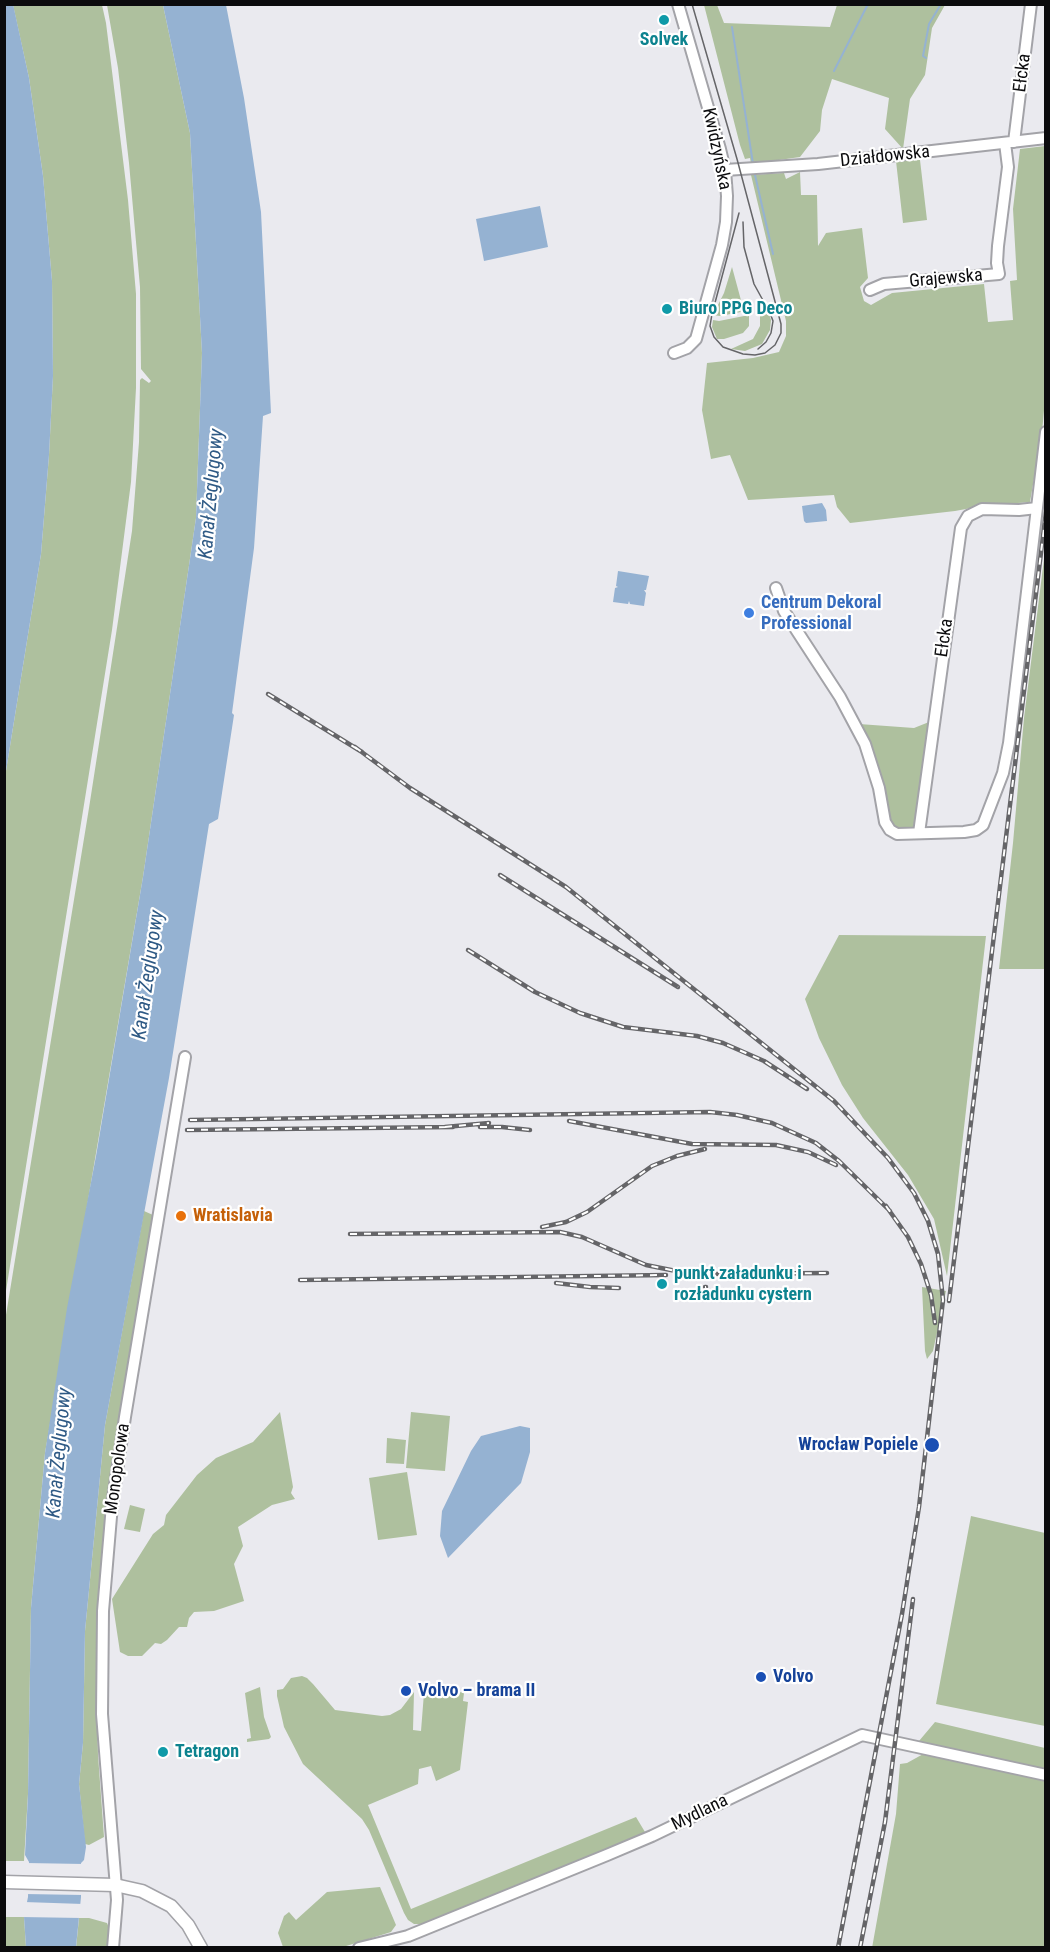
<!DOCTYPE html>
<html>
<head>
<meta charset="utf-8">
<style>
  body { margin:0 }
  #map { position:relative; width:1050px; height:1952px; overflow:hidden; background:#eaeaef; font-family:"Roboto Condensed",sans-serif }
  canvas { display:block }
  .frame { position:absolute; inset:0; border:6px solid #0b0b0d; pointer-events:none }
</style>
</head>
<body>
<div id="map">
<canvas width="1050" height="1952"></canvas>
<div class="frame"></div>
</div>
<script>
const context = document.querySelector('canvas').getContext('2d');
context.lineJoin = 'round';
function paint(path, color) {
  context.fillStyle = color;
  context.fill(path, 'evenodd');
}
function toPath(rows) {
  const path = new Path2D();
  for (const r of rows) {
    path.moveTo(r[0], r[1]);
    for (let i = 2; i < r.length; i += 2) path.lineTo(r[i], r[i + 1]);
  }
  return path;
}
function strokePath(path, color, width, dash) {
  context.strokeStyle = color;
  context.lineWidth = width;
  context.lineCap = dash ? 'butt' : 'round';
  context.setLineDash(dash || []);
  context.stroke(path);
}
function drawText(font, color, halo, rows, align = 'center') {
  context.font = font + ' "Roboto Condensed",sans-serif';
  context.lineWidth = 4.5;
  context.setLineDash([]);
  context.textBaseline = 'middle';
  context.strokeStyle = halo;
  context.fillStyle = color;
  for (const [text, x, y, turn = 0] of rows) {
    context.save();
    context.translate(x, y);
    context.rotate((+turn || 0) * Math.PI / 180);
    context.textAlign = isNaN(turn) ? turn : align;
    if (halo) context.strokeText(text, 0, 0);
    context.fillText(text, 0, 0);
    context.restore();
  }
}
const green = toPath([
  [13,5,102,5,106,23,128,200,136,294,136,388,131,482,112,630,5,1297,5,777,41,554,49,455,53,376,52,281,43,176,29,78],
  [107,5,163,5,190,133,202,353,196,518,143,877,45,1453,31,1608,28,1794,24,1861,5,1861,5,1321,89,808,132,531,139,442,140,380,142,378,149,383,151,381,141,369,140,287,129,163,118,68],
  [704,5,717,5,724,23,830,27,837,5,945,5,932,28,925,75,910,99,903,149,885,129,889,98,832,79,822,110,820,131,800,157,751,164,750,158,745,159,740,145],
  [1045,146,1046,389,1042,432,1030,502,982,506,955,511,850,523,837,507,834,495,748,500,730,455,711,459,702,410,707,363,753,358,779,352,786,336,786,321,751,175,784,173,786,179,800,172,801,195,817,195,818,246,826,233,862,228,868,278,860,287,864,301,871,305,892,293,984,284,988,322,1013,320,1010,281,1017,280,1013,209,1020,149],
  [920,160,927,220,903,223,896,161],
  [732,267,742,304,744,304,745,308,741,312,720,316,713,315,724,293],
  [768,311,771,320,770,330,762,344,745,351,731,349,753,339,760,326,760,312],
  [749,315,749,326,743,333,724,339,717,339,712,327,713,320,719,321],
  [1045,551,1045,969,999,969,1013,843,1024,718],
  [929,722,919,795,916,828,913,830,901,831,891,825,859,724,914,728],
  [839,935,986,936,947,1276,934,1219,908,1175,863,1118,842,1085,819,1038,805,999],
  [144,1211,153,1215,113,1467,103,1552,99,1601,96,1682,98,1755,104,1837,89,1845,85,1844,79,1784,83,1743,85,1631,105,1425],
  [922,1287,946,1291,933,1351,927,1359,925,1351],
  [280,1412,293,1487,291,1493,295,1499,272,1505,238,1527,243,1546,234,1564,244,1601,214,1611,194,1612,189,1618,187,1627,179,1627,167,1640,161,1644,155,1643,142,1656,128,1656,120,1652,112,1599,153,1534,164,1525,166,1515,197,1475,216,1458,253,1442],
  [411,1412,450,1416,445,1471,406,1468],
  [387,1438,406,1440,404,1464,386,1463],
  [407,1472,417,1535,378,1540,369,1478],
  [130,1505,145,1509,140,1532,124,1529],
  [971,1516,1045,1533,1045,1726,936,1704],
  [302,1676,307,1678,313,1684,335,1710,382,1716,390,1715,401,1709,414,1692,413,1730,421,1731,424,1693,450,1690,464,1693,463,1701,468,1702,460,1770,436,1781,431,1766,419,1769,418,1784,368,1805,411,1909,636,1817,645,1832,636,1838,424,1924,414,1924,408,1920,404,1913,369,1830,362,1819,303,1764,284,1727,277,1696,277,1690,283,1689,291,1678],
  [260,1687,264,1717,271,1737,269,1739,247,1742,247,1739,251,1738,245,1693],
  [935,1722,1045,1748,1045,1770,919,1741],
  [925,1753,1045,1781,1045,1947,872,1948,896,1814,900,1764,907,1763],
  [380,1887,396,1925,391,1932,343,1947,283,1947,278,1933,284,1916,289,1912,296,1920,327,1892],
  [4,1917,24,1917,26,1947,5,1947],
  [79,1918,89,1918,107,1923,110,1930,108,1947,76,1948]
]);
const water = toPath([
  [13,4,29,78,43,176,52,281,53,376,49,455,41,554,5,777,4,435,6,400,4,5],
  [163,5,226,5,244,98,261,212,271,413,263,416,254,548,232,713,234,715,218,819,209,824,169,1078,105,1425,85,1631,83,1743,79,1784,86,1847,84,1860,81,1863,81,1897,76,1947,26,1947,24,1917,28,1897,29,1862,25,1855,28,1794,31,1608,45,1453,67,1308,96,1156,143,877,196,518,202,353,190,133],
  [540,206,548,247,484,261,476,219],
  [822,503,826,510,827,521,806,523,804,521,802,506],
  [618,571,649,576,646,590,644,590,646,593,644,606,630,604,629,601,628,604,613,602,615,588,618,587,616,586],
  [520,1426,530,1428,530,1452,521,1483,448,1558,440,1536,442,1511,471,1451,481,1436]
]);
const pier = toPath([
  [26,1863,84,1864,83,1895,25,1894],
  [24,1902,83,1904,82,1918,21,1917]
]);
const stream = toPath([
  [732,27,753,164],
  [926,58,923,56,929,24,941,4],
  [834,71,868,4],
  [755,175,773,254]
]);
const minor = toPath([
  [1014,142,1031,4],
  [725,170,818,164,1046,138],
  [870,290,884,284,999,274,997,263,998,246,1008,167,1005,143],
  [674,353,687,348,696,339,722,245,726,222,727,196,725,170,720,149,678,4],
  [776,588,784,611,840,697,865,744,879,788,885,822,890,830,897,834,964,832,976,830,983,825,1003,773,1009,743,1046,432],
  [919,833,961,528,968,516,982,509,1019,510,1037,508],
  [113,1948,117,1900,102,1714,103,1611,106,1576,112,1505,125,1417,185,1057],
  [359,1948,408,1936,607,1855,652,1836,862,1735,1046,1775]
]);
const major = toPath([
  [4,1882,115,1885,142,1891,171,1906,188,1925,201,1948]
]);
const tram = toPath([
  [692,4,737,159,781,324,781,333,775,345,765,353,755,355,743,354,723,347,714,337,710,326,712,314,739,213],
  [743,222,744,247,754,284,771,315],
  [758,349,766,342,771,333,773,321,770,313]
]);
const rail = toPath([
  [268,694,362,752],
  [355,747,410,788,566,887,834,1101,888,1158,914,1193,928,1221,938,1254,943,1300,919,1507,902,1614,838,1948],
  [500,875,678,987],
  [468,950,535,992,580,1013,623,1027,697,1036,723,1043,764,1061,807,1089],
  [190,1120,710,1112,737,1115,772,1123,816,1143,839,1161,890,1211],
  [569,1121,692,1144,776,1145,808,1152,836,1165],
  [445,1127,489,1123],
  [480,1127,502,1127,530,1130],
  [187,1130,453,1127],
  [886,1206,908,1237,921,1264,931,1295,935,1323],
  [542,1227,566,1222,587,1212,652,1166,677,1156,705,1149],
  [350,1234,560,1232,582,1237,646,1265,676,1271,708,1274,827,1273],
  [300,1280,666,1275],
  [556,1283,590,1287,619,1288],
  [705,1287,706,1287],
  [949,1301,1046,512],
  [860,1948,885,1822,913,1599]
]);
const markers = [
  [664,20,6,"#0f9aa8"],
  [667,309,6,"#0f9aa8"],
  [749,613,6,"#3f7fe0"],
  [181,1216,6,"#e8710a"],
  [662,1284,6,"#0f9aa8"],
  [932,1445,8,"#1a4fb4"],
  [761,1677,6,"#1a4fb4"],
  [406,1691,6,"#1a4fb4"],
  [163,1752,6,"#0f9aa8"]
];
const cultureNames = [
  ["Solvek",664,40,"center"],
  ["Biuro PPG Deco",679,309],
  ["punkt załadunku i",674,1274],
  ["rozładunku cystern",674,1295],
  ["Tetragon",175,1752]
];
const streetNames = [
  ["Ełcka",1023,73,-83],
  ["Kwidzyńska",716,149,78],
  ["Działdowska",885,157,-6],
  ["Grajewska",946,279,-5],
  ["Ełcka",945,638,-82],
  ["Monopolowa",118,1469,-82],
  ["Mydlana",700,1813,-26]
];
const shopNames = [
  ["Centrum Dekoral",761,603],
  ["Professional",761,624]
];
const foodNames = [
  ["Wratislavia",193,1216]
];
const transitNames = [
  ["Wrocław Popiele",918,1445,"right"],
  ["Volvo",773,1677],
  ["Volvo – brama II",418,1691]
];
const waterNames = [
  ["Kanał Żeglugowy",212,494,-85],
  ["Kanał Żeglugowy",149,975,-82],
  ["Kanał Żeglugowy",60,1453,-85]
];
paint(green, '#aec09e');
paint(water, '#95b2d2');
paint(pier, '#eaeaef');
strokePath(stream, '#95b2d2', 2);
strokePath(minor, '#a3a3a8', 14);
strokePath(major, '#a3a3a8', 15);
strokePath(minor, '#fff', 10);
strokePath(major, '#fff', 12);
strokePath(tram, '#656568', 1.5);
strokePath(rail, '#656568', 4.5);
strokePath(rail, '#fff', 2, [7]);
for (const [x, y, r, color] of markers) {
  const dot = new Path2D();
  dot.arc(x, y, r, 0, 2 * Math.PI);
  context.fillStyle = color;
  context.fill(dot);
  strokePath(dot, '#fff', 2);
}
drawText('bold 18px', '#0d838f', '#fff', cultureNames, 'left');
drawText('18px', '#0b0b0d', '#fff', streetNames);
drawText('bold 18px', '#366cbe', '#fff', shopNames, 'left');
drawText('bold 18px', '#c56008', '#fff', foodNames, 'left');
drawText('bold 18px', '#164399', '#fff', transitNames, 'left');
drawText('italic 20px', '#2f5a85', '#fff', waterNames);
</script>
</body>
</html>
